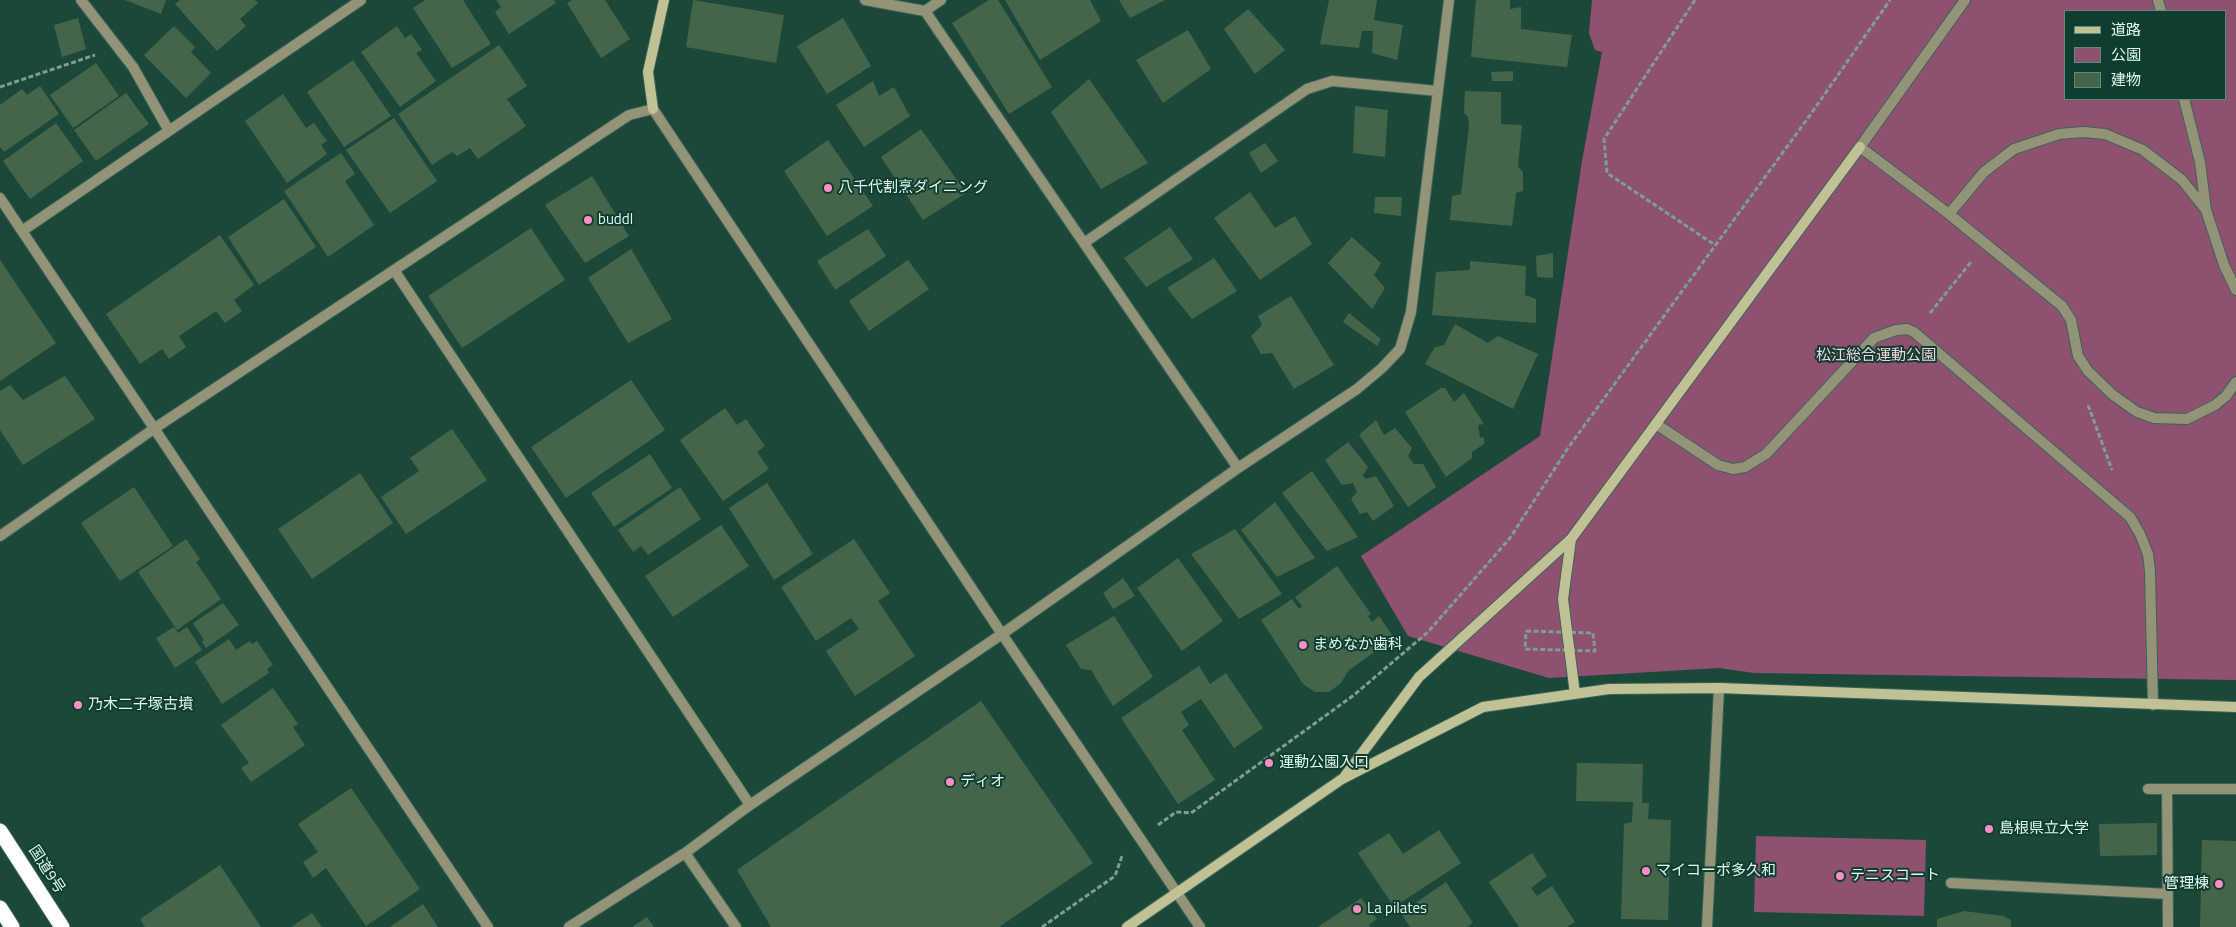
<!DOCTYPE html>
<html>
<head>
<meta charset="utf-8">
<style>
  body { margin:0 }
  #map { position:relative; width:2236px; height:927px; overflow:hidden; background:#1c483a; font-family:"Titillium Web","Noto Sans JP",sans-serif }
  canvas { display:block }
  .legend { position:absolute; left:2064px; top:10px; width:162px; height:90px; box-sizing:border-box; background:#0f3d2f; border:1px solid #63887c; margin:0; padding:6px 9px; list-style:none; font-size:15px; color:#e1f8ef }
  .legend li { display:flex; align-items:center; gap:10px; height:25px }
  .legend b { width:25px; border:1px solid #63887c }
</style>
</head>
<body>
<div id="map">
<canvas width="2236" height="927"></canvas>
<ul class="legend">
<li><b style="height:6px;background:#c0c295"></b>道路</li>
<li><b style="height:14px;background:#8e5270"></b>公園</li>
<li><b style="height:14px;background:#45654b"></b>建物</li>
</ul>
</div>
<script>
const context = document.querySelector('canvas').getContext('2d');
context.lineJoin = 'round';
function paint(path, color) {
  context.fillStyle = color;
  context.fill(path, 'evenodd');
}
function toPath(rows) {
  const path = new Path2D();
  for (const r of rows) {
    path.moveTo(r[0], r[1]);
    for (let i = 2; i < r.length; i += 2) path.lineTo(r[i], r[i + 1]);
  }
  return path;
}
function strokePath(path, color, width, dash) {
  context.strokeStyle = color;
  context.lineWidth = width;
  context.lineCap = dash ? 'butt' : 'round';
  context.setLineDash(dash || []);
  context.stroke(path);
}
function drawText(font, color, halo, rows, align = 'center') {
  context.font = font + ' "Titillium Web","Noto Sans JP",sans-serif';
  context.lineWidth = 4;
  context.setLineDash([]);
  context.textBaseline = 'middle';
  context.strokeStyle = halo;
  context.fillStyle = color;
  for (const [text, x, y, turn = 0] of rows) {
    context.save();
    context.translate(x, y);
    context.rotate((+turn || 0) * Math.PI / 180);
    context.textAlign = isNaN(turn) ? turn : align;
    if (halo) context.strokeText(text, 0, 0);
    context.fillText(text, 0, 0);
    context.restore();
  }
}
const green = toPath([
  [1592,0,2236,0,2236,680,1754,673,1719,668,1549,678,1408,636,1361,556,1540,436,1582,161,1602,52,1595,50,1589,33],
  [2065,11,2225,11,2225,99,2065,99],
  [1756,836,1926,840,1924,916,1754,912]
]);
const building = toPath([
  [125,0,166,0,161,14],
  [180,0,255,0,258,3,240,19,246,26,217,51,175,4],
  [425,0,463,0,491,44,452,68,413,8],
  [496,0,554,0,556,3,509,34,495,12,501,7],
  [572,0,605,0,630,39,601,58,567,3],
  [693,0,784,15,776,63,686,47],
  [989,0,998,0,1052,87,1009,114,952,23],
  [1005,0,1090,0,1101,21,1040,60],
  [1119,0,1165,0,1130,18],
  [1329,0,1377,0,1374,20,1403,25,1397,60,1372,53,1373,31,1362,31,1359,48,1320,44],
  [1476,0,1510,0,1510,9,1521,7,1521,29,1572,35,1567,67,1471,57],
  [1248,9,1285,50,1255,74,1224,29],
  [78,18,86,49,62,57,54,25],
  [843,18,871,66,827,94,797,46],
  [174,26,195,47,191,52,211,73,186,98,144,55],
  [397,26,405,38,411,34,422,50,416,53,436,81,400,107,361,52],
  [1188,30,1211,69,1163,103,1136,60],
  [499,45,527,86,507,99,526,126,478,159,470,148,457,156,452,152,432,165,398,114],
  [353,60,391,116,344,147,307,92],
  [96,63,119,96,73,128,50,95],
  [1513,71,1513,81,1492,81,1491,72],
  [1089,79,1148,163,1101,189,1051,112],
  [873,81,879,96,894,87,910,116,864,147,836,105],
  [40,86,59,114,4,152,0,147,0,105,22,89,27,95],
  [1465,91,1501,92,1501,124,1522,125,1518,167,1523,172,1523,191,1516,193,1512,226,1450,220,1452,196,1461,194,1469,126,1468,117,1464,113],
  [126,93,149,124,96,161,74,130],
  [283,94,306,128,314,123,327,141,321,145,327,154,287,183,245,121],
  [1355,106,1388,110,1385,157,1353,153],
  [394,118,437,181,390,213,346,150],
  [56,123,83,161,30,199,3,161],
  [921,129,966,193,923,220,881,157],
  [828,140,873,206,827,236,784,171],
  [1265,143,1278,161,1261,173,1249,153],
  [341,153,355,174,345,181,374,225,328,257,284,191],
  [592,176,629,236,585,263,545,205],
  [1250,192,1275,228,1295,216,1312,244,1260,280,1214,218],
  [1375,197,1402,197,1401,216,1374,213],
  [284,199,316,247,259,285,228,237],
  [1170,227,1193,259,1146,287,1124,258],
  [531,228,565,280,462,348,428,296],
  [868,229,886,256,835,290,817,261],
  [220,235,254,285,234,300,242,311,225,323,216,311,179,336,186,347,169,359,162,349,140,364,106,314],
  [1352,237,1381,263,1374,275,1385,288,1372,309,1328,263],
  [631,249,672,319,628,343,588,278],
  [1553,253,1553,278,1537,277,1536,256],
  [1214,258,1237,291,1192,319,1167,288],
  [0,260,56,343,0,381],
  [908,260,929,289,869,331,849,301],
  [1470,261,1526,266,1525,295,1536,299,1536,323,1432,315,1436,272,1470,270],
  [1291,296,1334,365,1294,389,1272,353,1261,354,1251,336,1262,325,1258,316],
  [1349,313,1381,339,1377,346,1343,322],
  [1455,324,1488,343,1498,336,1538,354,1513,409,1425,364,1435,347,1444,345],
  [65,376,95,419,23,465,0,430,0,391,10,385,23,400],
  [631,380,665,430,566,498,531,447],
  [1441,388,1445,388,1454,402,1464,393,1484,424,1478,425,1480,437,1484,438,1484,444,1472,452,1472,458,1446,477,1405,412],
  [725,408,737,425,746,419,765,446,757,452,769,469,723,501,680,440],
  [1376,420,1384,435,1395,428,1412,448,1408,456,1414,464,1423,464,1436,487,1408,507,1359,435],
  [452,429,487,480,406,534,381,497,419,471,410,458],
  [1348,442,1368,467,1363,475,1365,479,1376,476,1394,506,1373,521,1367,512,1360,514,1351,499,1357,492,1353,483,1342,485,1325,460],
  [650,454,672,488,614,527,591,493],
  [1312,471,1358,537,1327,551,1282,493],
  [360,473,393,523,312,579,278,529],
  [767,483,813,554,774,580,729,508],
  [134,487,173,546,120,581,81,523],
  [680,487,701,519,648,555,641,546,633,552,618,530],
  [1275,502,1315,558,1277,577,1241,530],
  [721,525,749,566,673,617,645,576],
  [1235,529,1282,594,1239,619,1191,554],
  [186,539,200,559,196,562,221,599,177,630,138,572],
  [854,539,890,593,878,601,915,656,855,696,826,651,859,629,851,618,816,641,781,587],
  [1178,558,1223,621,1182,651,1137,588],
  [1337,566,1371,614,1368,616,1372,622,1379,616,1394,638,1348,671,1341,683,1329,692,1315,692,1303,684,1261,620,1292,599,1299,609,1302,606,1295,597],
  [1123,578,1135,596,1113,609,1103,593],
  [223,603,239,625,206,648,202,642,204,640,193,623],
  [1114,616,1153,677,1113,706,1091,670,1081,669,1066,645],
  [174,627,178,633,187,627,202,650,175,668,156,638],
  [229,639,236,650,250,641,252,644,257,641,273,665,267,669,269,673,222,704,195,662],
  [1199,666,1210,684,1226,673,1263,728,1234,748,1201,699,1181,712,1189,725,1182,730,1215,780,1178,804,1121,718],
  [273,688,298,724,293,727,305,745,251,782,241,768,249,763,221,725],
  [981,701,1093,863,999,927,771,927,737,870],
  [1577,763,1643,764,1642,803,1649,803,1648,819,1671,820,1668,920,1621,919,1624,824,1632,822,1633,802,1576,801],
  [351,788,420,889,366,926,326,868,313,878,303,862,318,852,298,824],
  [2157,823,2157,855,2100,856,2099,824],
  [1439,830,1461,863,1394,907,1358,853,1389,833,1403,854],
  [2202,840,2236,841,2236,927,2200,927],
  [1532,853,1547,876,1531,888,1537,896,1552,886,1575,922,1567,927,1519,927,1489,882],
  [220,865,261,927,145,927,140,919],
  [1446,882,1473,923,1467,927,1410,927,1401,913],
  [1361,898,1377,919,1369,925,1371,927,1318,927],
  [423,904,438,927,390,927],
  [1964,911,2003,916,2011,920,2011,927,1937,927,1937,919],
  [312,913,322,927,291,927],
  [647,917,654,927,632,927]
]);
const path = toPath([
  [1695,0,1604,139,1607,173,1715,245],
  [0,87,95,55],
  [1930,313,1971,262],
  [2088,405,2112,470],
  [1526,631,1593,633,1595,651,1525,649,1526,631],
  [1158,825,1176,812,1191,813,1354,695,1428,632,1510,538,1568,448,1813,111,1890,0],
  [1042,927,1115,876,1122,856]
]);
const lane = toPath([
  [1965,0,1860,147,1949,214,2062,306,2071,320,2078,356,2088,371,2113,395,2137,412,2154,418,2187,419,2215,405,2226,396,2236,382],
  [2158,0,2161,11],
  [2184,99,2200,162,2206,210,2224,265,2236,290],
  [1949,214,1984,172,2014,149,2059,134,2083,132,2105,134,2143,150,2182,180,2206,210],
  [1656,424,1718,465,1733,469,1745,467,1766,454,1874,338,1896,330,1907,329,1914,332,2130,517,2140,534,2148,554,2150,571,2153,705],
  [2148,789,2167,789],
  [1951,883,2168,894],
  [2168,927,2167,789,2236,789]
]);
const street = toPath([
  [81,0,133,67,169,131],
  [865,0,925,11,1238,468],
  [925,11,941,0],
  [0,198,22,231,361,0],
  [22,231,488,927],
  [1084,243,1307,89,1332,81,1438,91],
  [394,270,750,805,685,853,569,927],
  [0,536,155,428,629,115,653,109,1002,634,1200,927],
  [750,805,1002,634,1238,468,1357,389,1382,368,1400,349,1411,312,1449,0],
  [685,853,736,927],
  [1707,927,1719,688]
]);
const secondary = toPath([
  [653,109,648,72,664,0],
  [1571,539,1563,599,1575,694],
  [1345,776,1419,677,1571,539,1860,147],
  [1127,927,1342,779,1483,707,1609,689,1719,688,2236,707]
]);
const highway = toPath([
  [0,831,62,927],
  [0,908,12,927]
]);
const markers = [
  [828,188,5,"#fb8fc5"],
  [588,220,5,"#fb8fc5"],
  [1303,645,5,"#fb8fc5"],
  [78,705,5,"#fb8fc5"],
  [1269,763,5,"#fb8fc5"],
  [950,782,5,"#fb8fc5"],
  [1989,829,5,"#fb8fc5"],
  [1646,871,5,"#fb8fc5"],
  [1840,876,5,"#fb8fc5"],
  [2219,884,5,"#fb8fc5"],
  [1357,909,5,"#fb8fc5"]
];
const poiNames = [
  ["八千代割烹ダイニング",838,188],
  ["buddl",598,220],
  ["まめなか歯科",1313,645],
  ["乃木二子塚古墳",88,705],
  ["運動公園入口",1279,763],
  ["ディオ",960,782],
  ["島根県立大学",1999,829],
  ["マイコーポ多久和",1656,871],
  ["テニスコート",1850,876],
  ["管理棟",2209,884,"right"],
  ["La pilates",1367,909]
];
const parkNames = [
  ["松江総合運動公園",1876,356]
];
const streetNames = [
  ["国道9号",46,870,57]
];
paint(green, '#8e5270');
paint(building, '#45654b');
strokePath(lane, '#3c6457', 12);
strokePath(street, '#3c6457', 12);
strokePath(secondary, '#3c6457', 12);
strokePath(highway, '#3c6457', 17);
strokePath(path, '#7d9e93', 3, [5, 2.5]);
strokePath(lane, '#929377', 10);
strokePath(street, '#929377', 10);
strokePath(secondary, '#c0c295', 10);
strokePath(highway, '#fff', 15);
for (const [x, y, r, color] of markers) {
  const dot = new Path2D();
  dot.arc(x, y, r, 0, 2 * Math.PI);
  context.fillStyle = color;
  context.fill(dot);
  strokePath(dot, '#0f3d2f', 2);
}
drawText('15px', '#e1f8ef', '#0f3d2f', poiNames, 'left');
drawText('15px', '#f7d1e2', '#0f3d2f', parkNames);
drawText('15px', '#e1f8ef', '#0f3d2f', streetNames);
</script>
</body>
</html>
